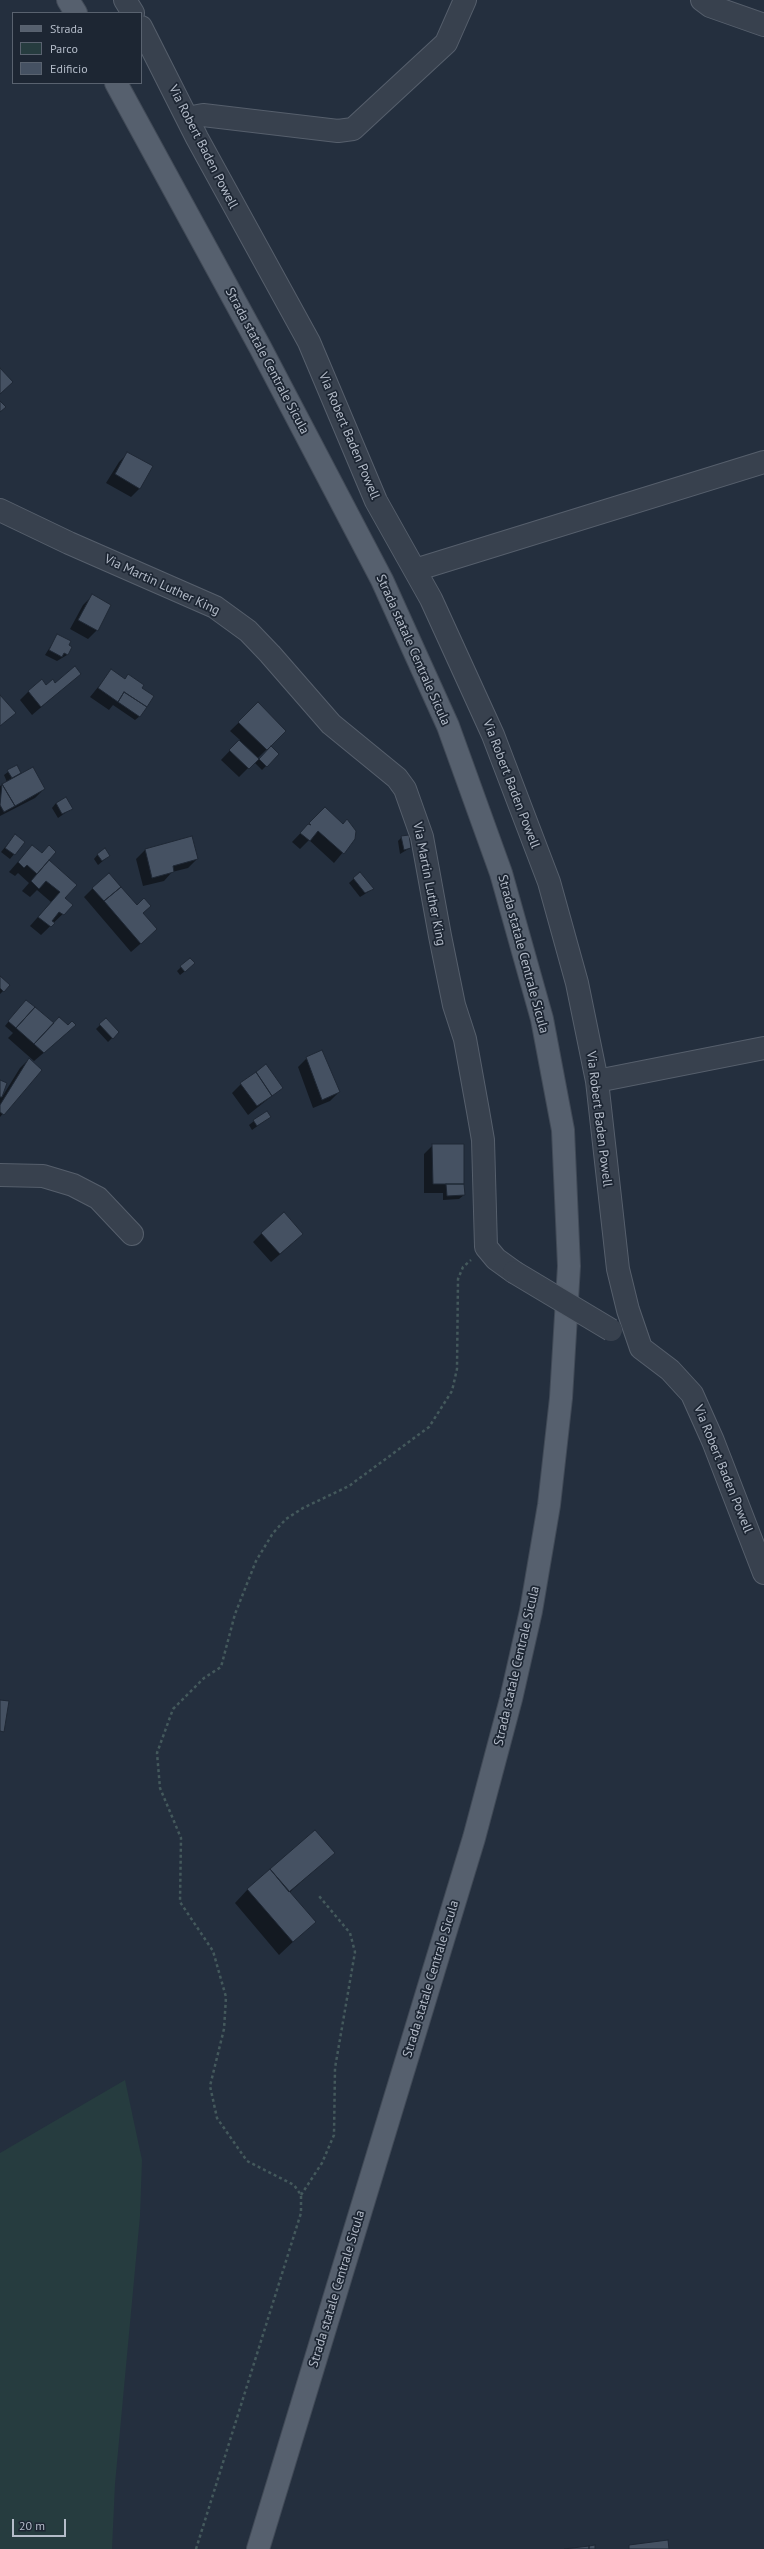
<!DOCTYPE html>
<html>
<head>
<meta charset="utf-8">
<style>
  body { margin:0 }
  #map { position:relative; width:764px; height:2549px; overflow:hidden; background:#242f3e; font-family:"PT Sans",sans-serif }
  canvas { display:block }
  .legend { position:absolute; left:12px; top:12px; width:130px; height:72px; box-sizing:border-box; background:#1d2633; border:1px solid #59626f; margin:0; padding:5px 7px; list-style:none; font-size:12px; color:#b4bcc9 }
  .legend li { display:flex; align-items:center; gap:8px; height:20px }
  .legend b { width:20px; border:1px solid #59626f }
  .scale { position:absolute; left:12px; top:2519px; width:54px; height:18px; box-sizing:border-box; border:2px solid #b4bcc9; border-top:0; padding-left:5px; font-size:12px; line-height:14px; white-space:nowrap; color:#b4bcc9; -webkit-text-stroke:3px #1d2633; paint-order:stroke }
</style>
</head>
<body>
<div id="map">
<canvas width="764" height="2549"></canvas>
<ul class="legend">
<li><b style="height:5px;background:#56606e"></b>Strada</li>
<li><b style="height:11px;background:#263c3f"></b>Parco</li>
<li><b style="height:11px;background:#455162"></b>Edificio</li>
</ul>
<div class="scale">20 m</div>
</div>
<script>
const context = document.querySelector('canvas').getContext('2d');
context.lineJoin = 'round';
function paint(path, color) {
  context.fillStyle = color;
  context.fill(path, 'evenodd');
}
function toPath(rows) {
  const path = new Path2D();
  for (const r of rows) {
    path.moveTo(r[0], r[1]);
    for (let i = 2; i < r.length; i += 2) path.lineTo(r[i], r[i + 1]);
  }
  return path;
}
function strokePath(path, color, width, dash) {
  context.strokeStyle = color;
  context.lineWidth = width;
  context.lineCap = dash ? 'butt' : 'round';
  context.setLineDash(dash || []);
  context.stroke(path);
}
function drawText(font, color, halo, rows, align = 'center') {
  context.font = font + ' "PT Sans",sans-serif';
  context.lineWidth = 3.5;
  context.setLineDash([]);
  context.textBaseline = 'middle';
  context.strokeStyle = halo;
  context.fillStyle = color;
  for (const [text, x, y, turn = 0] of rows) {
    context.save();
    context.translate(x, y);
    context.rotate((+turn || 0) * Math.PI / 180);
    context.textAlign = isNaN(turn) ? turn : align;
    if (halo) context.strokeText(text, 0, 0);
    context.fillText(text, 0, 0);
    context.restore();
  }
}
const green = toPath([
  [125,2080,142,2160,140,2216,115,2484,112,2549,0,2549,0,2153]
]);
const shadow = toPath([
  [128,453,140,488,131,497,106,483,119,462],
  [92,596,97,630,88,639,70,629,83,605],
  [57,636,68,646,67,655,57,661,45,655],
  [111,671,124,680,128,675,140,688,140,716,135,720,113,705,109,710,90,697],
  [80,674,32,715,20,700,28,692],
  [258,704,285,731,257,759,259,760,271,748,278,754,262,770,254,762,239,777,221,760,240,740,230,731],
  [16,766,21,774,44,789,35,798,0,816,0,786,7,782,4,775],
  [56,803,71,809,58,818,52,808],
  [316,817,354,839,334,863,309,840,300,849,292,842],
  [15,835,24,842,10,859,1,852],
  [191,837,197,859,188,868,172,872,164,881,143,886,136,859,145,850],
  [402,837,410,848,400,854,398,841],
  [98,854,109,856,98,865,94,859],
  [23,856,47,860,64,898,72,905,41,935,30,926,51,902,37,890,30,897,22,891,29,883,18,873,15,876,9,872],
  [360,873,373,889,360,897,349,883],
  [93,888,137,906,142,913,147,938,131,952,84,897],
  [189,959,189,968,180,975,177,971],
  [0,978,3,991,0,994],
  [22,1005,66,1034,34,1061,8,1038,13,1033,5,1026],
  [106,1019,118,1032,108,1042,96,1029],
  [307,1058,339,1092,330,1101,313,1108,298,1067],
  [29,1059,40,1070,0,1117,0,1082,2,1097,20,1068],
  [241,1084,282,1088,248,1115,232,1093],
  [270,1117,252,1130,249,1125,254,1121],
  [433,1145,463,1145,464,1195,459,1199,443,1200,443,1193,424,1193,424,1154],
  [262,1233,293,1243,271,1262,253,1242],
  [333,1853,289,1893,314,1922,279,1955,235,1903,248,1889]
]);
const building = toPath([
  [0,368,13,382,0,394,0,368],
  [0,401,6,407,0,412,0,401],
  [127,452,153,466,140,489,115,474,127,452],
  [92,594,111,605,98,631,78,620,92,594],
  [57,634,71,641,69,645,72,647,68,655,64,653,62,657,49,650,57,634],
  [75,666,81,674,41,707,28,691,42,679,46,685,53,679,55,683,75,666],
  [111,669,125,679,128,674,144,685,142,688,154,696,147,707,124,692,118,702,98,688,111,669],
  [124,692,147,707,140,717,118,702,124,692],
  [0,695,16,713,0,726,0,695],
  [258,702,286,731,267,750,238,722,258,702],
  [239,740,259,759,249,769,229,750,239,740],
  [271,746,279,754,267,767,259,759,271,746],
  [17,765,21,773,12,778,7,770,17,765],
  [33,767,45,789,15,806,2,784,33,767],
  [2,784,15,806,4,812,0,805,2,784],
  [66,797,73,809,62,814,56,803,66,797],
  [325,807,343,824,347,819,356,831,355,839,344,854,318,831,310,841,300,833,308,824,311,825,309,823,325,807],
  [15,834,25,842,15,855,5,848,15,834],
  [409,835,411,848,404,850,401,836,409,835],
  [192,836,198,859,173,866,174,872,152,878,145,849,192,836],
  [32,845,42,853,49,845,56,852,37,874,27,865,24,868,18,862,32,845],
  [105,848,110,856,102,861,97,854,105,848],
  [49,860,77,885,65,898,73,905,64,915,59,912,52,921,55,923,51,927,38,917,60,892,46,881,39,889,31,881,49,860],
  [360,872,374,889,365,893,353,878,360,872],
  [109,873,121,887,104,901,92,888,109,873],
  [121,887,137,905,144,898,151,906,143,913,157,929,141,944,104,901,121,887],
  [190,958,195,963,185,972,180,966,190,958],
  [0,976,10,985,4,992,0,988,0,976],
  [26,1000,35,1007,16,1028,8,1021,26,1000],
  [35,1007,54,1023,34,1044,16,1028,35,1007],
  [59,1017,68,1025,72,1021,76,1025,44,1053,34,1044,59,1017],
  [106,1018,119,1032,113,1039,99,1024,106,1018],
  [322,1050,340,1092,322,1100,306,1057,322,1050],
  [29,1058,42,1070,4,1115,0,1112,0,1105,29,1058],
  [266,1064,283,1088,272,1096,256,1072,266,1064],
  [256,1072,272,1096,257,1106,240,1083,256,1072],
  [0,1080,7,1083,2,1097,0,1097,0,1080],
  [267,1111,271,1117,257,1126,253,1120,267,1111],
  [432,1144,464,1144,464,1184,433,1184,432,1144],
  [446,1184,464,1184,465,1195,447,1196,446,1184],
  [284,1212,303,1234,280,1254,261,1233,284,1212],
  [0,1700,9,1701,4,1732,0,1731,0,1700],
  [315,1830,335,1853,289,1892,270,1869,315,1830],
  [270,1869,316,1922,293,1942,247,1889,270,1869],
  [668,2540,669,2549,629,2549,629,2545,668,2540],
  [595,2545,595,2549,589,2549,589,2546,595,2545],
  [589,2546,589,2549,564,2549,589,2546]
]);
const path = toPath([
  [301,2195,322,2163,334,2135,335,2068,355,1952,350,1933,319,1896],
  [196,2549,301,2213,301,2195,294,2185,247,2161,217,2118,210,2086,224,2029,226,1997,213,1951,180,1902,181,1838,160,1788,157,1753,173,1709,204,1678,221,1667,235,1614,256,1561,273,1533,286,1519,303,1508,349,1486,429,1427,452,1391,457,1369,458,1279,463,1267,471,1260]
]);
const minor = toPath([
  [125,0,133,13],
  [702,0,710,6,764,25],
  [141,27,197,138,309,342,376,501,431,599,493,735,549,882,577,983,597,1081,618,1269,628,1310,641,1348,670,1370,692,1394,713,1441,764,1573],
  [187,118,203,115,338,131,353,129,446,43,465,0],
  [0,510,69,543,215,607,248,631,270,654,331,724,397,778,405,789,422,837,440,936,454,1005,465,1039,478,1111,483,1140,486,1247,496,1259,514,1272],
  [415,570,764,462],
  [597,1081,764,1048],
  [0,1175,43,1176,73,1185,98,1198,132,1234]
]);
const major = toPath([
  [68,0,76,13],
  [116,83,260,347,382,580,448,726,501,873,542,1019,563,1130,569,1266,561,1398,549,1505,531,1611,511,1699,474,1838,258,2549]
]);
const minorBridge = toPath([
  [514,1272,611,1330]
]);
const streetNames = [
  ["Via Robert Baden Powell",203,147,63],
  ["Strada statale Centrale Sicula",267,361,62],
  ["Via Robert Baden Powell",349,436,67],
  ["Via Martin Luther King",162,585,25],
  ["Strada statale Centrale Sicula",413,650,66],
  ["Via Robert Baden Powell",511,784,69],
  ["Via Martin Luther King",429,884,79],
  ["Strada statale Centrale Sicula",523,954,75],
  ["Via Robert Baden Powell",599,1119,83],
  ["Via Robert Baden Powell",723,1469,68],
  ["Strada statale Centrale Sicula",517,1666,-77],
  ["Strada statale Centrale Sicula",431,1979,-73],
  ["Strada statale Centrale Sicula",337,2289,-73]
];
paint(green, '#263c3f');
paint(shadow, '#0007');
paint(building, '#455162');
strokePath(building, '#1f2835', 1);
strokePath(minor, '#565f6c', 24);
strokePath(major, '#414a57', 24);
strokePath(path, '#44595c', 2.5, [3, 3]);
strokePath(minor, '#38414e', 22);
strokePath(major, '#56606e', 22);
strokePath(minorBridge, '#565f6c', 24, []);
strokePath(minorBridge, '#38414e', 22);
drawText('13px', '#b4bcc9', '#1d2633', streetNames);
</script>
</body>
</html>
